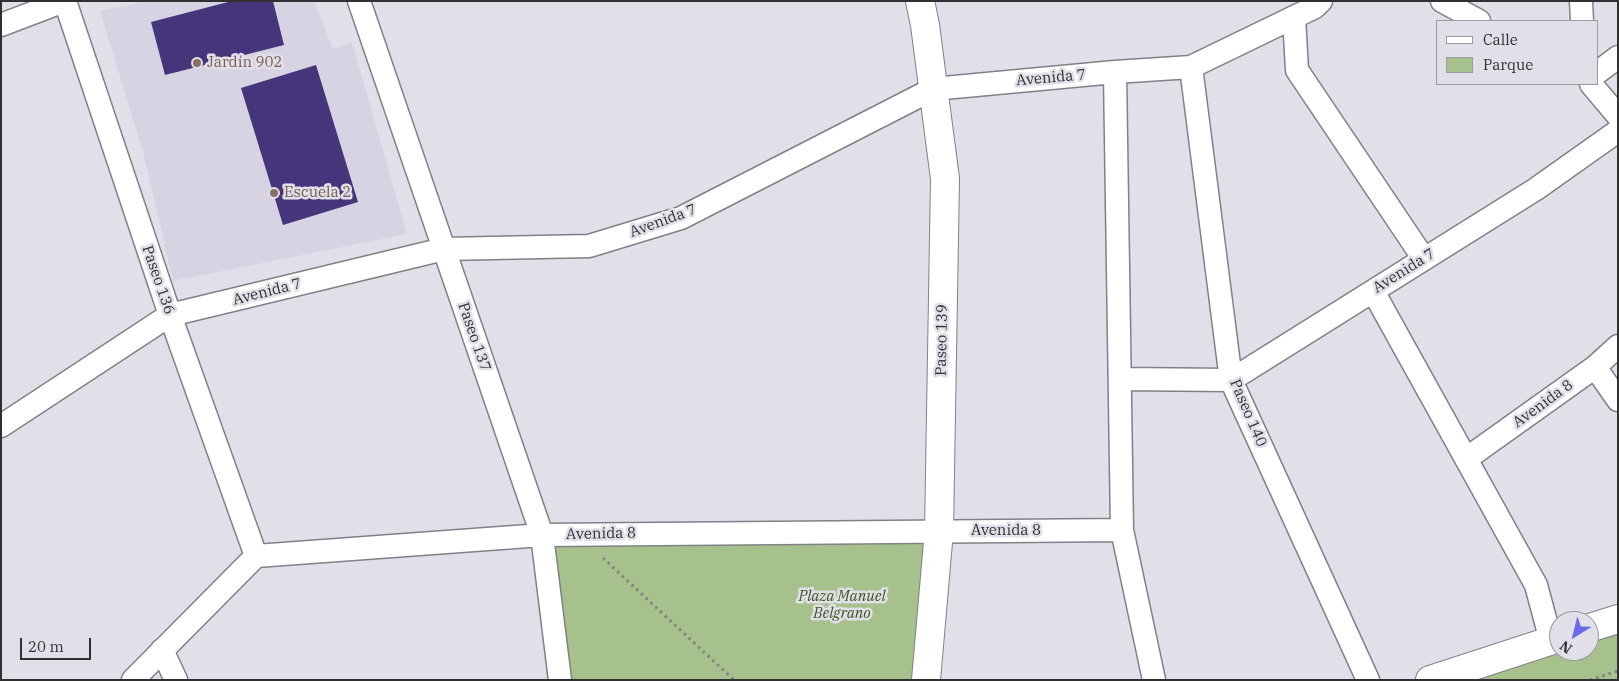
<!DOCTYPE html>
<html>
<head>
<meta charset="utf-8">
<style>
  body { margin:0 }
  #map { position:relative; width:1619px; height:681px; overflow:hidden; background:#e1e0e8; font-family:"IBM Plex Serif",serif }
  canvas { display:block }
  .frame { position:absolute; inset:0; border:2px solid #303033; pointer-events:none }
  .legend { position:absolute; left:1436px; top:20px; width:162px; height:65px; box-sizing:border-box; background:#e1e0e8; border:1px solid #9a9aa0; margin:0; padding:6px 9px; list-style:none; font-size:15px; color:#303033 }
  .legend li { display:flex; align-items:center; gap:10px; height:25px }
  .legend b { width:25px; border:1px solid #9a9aa0 }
  .north { position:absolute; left:1549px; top:611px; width:50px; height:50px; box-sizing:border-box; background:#e1e0e8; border:1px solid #9a9aa0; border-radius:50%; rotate:216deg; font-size:14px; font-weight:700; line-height:20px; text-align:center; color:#303033 }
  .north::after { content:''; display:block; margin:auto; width:18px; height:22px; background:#696ce6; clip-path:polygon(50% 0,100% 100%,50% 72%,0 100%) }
  .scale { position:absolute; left:20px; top:638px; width:71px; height:22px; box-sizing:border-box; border:2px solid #303033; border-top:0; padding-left:6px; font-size:15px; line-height:18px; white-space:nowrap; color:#303033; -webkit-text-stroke:4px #e1e0e8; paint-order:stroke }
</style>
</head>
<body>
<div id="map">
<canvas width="1619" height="681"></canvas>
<div class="frame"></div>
<ul class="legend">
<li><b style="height:6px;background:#fff"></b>Calle</li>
<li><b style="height:14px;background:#a7c18c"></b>Parque</li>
</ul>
<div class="north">N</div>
<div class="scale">20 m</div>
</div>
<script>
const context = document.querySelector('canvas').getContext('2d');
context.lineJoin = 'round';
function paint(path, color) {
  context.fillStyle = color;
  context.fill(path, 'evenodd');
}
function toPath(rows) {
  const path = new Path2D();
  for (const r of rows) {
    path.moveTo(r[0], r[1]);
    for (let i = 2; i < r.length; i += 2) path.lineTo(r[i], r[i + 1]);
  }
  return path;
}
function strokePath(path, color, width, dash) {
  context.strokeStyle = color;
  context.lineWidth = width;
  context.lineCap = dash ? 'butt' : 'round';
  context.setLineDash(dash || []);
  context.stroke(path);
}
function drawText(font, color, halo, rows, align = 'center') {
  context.font = font + ' "IBM Plex Serif",serif';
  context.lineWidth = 5;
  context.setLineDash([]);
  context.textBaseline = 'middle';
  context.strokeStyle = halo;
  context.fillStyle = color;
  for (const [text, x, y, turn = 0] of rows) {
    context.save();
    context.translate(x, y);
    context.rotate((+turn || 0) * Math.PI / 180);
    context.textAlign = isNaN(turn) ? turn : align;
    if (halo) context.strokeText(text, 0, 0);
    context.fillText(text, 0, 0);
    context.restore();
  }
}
const built = toPath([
  [148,1,314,1,333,49,352,42,407,234,173,281,143,152,100,11]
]);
const green = toPath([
  [939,531,926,680,560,680,542,535],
  [1618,619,1618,680,1430,680,1559,651,1589,651,1589,628]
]);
const building = toPath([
  [232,1,273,1,284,45,165,75,151,22],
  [316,65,358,202,283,225,241,88]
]);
const path = toPath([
  [603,558,734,680],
  [1590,680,1618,671]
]);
const minor = toPath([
  [65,1,170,315,256,556],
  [359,1,542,535,560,680],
  [1442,1,1479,21],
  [1581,1,1582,21],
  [1294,17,1297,70,1424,259],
  [1,25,64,1],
  [1191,67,1231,380,1368,680],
  [1115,72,1122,530,1154,680],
  [1598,72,1618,57],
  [1591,84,1618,116],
  [1373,291,1536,585,1551,641],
  [1595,367,1618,400],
  [1120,379,1231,380,1536,189,1618,131],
  [1,426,170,315,444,249,589,246,681,218,933,89,1115,72,1191,67,1315,7,1321,1],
  [1466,459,1595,367,1618,346],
  [162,650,176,680],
  [133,680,256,556,542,535,1122,530]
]);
const secondary = toPath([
  [920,1,925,25,945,179,939,531,926,680],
  [1589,628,1618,619],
  [1430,680,1559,638]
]);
const markers = [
  [197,63,5,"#8d6e63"],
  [274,193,5,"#8d6e63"]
];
const educationNames = [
  ["Jardín 902",207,63],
  ["Escuela 2",284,193]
];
const streetNames = [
  ["Avenida 7",1051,78,-5],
  ["Avenida 7",663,221,-20],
  ["Avenida 7",1404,271,-32],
  ["Paseo 136",158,280,71],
  ["Avenida 7",267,292,-14],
  ["Paseo 137",474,337,71],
  ["Paseo 139",942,340,-89],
  ["Avenida 8",1543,404,-36],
  ["Paseo 140",1248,413,67],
  ["Avenida 8",1006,531],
  ["Avenida 8",601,534,-1]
];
const parkNames = [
  ["Plaza Manuel",842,597],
  ["Belgrano",842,614]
];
paint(built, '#d6d4e3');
paint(green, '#a7c18c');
paint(building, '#45357a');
strokePath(minor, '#808087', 25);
strokePath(secondary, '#808087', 30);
strokePath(path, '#838288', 3, [2.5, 4]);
strokePath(minor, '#fff', 22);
strokePath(secondary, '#fff', 28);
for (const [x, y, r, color] of markers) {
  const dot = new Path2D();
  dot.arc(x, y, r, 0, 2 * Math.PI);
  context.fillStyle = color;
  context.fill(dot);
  strokePath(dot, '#e1e0e8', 2);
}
drawText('15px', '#785e54', '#e1e0e8', educationNames, 'left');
drawText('15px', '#303033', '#e1e0e8', streetNames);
drawText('italic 15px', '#3b531c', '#e1e0e8', parkNames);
</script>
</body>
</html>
